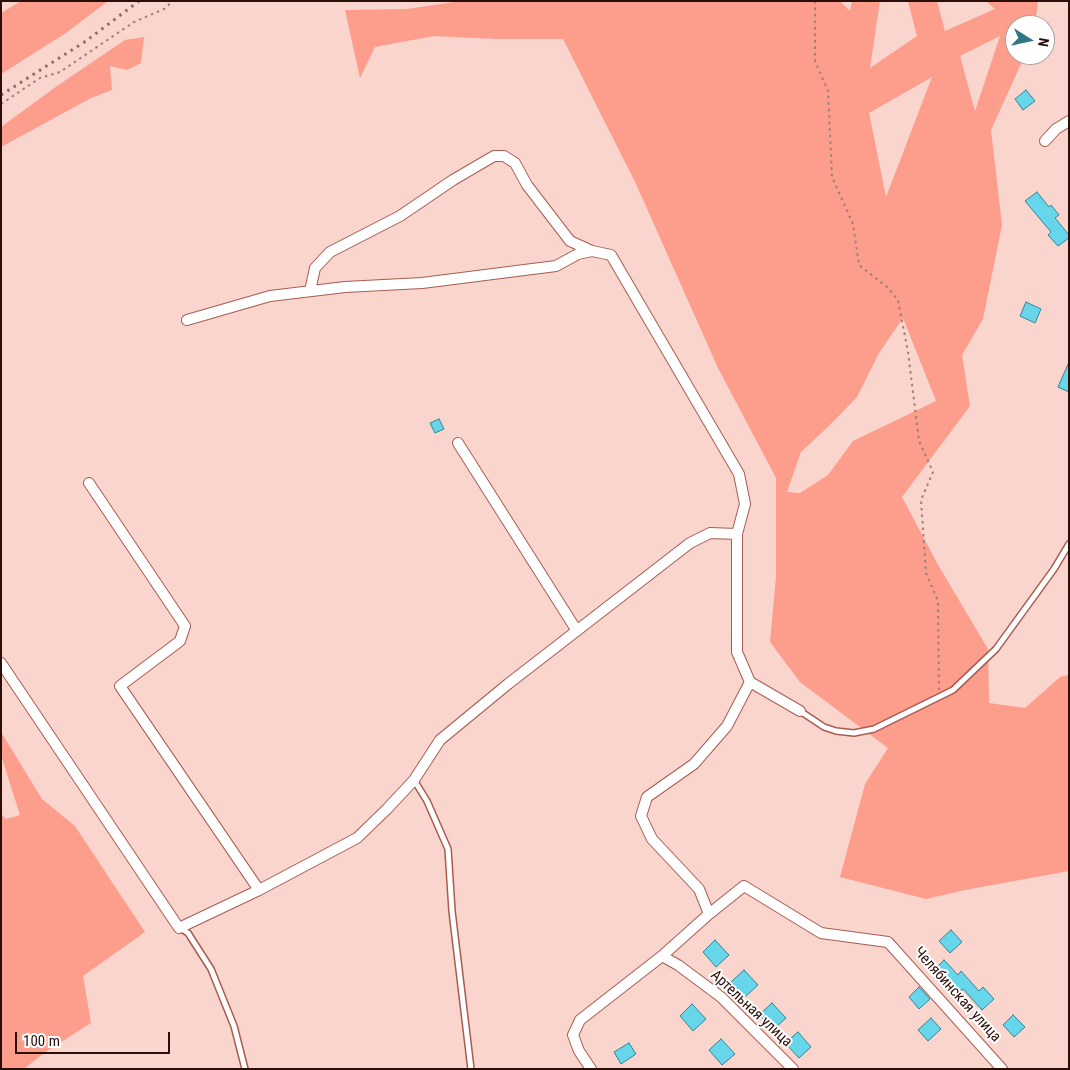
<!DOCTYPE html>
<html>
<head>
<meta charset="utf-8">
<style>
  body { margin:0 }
  #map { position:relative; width:1070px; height:1070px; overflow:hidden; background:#f9d5ce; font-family:"Roboto Condensed",sans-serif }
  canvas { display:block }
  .frame { position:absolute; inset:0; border:2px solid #2c0e09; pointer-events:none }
  .north { position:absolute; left:1005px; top:15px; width:50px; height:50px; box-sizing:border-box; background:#fff; border:1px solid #ab9f9d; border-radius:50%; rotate:100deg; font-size:14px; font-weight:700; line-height:20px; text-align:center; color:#2c0e09 }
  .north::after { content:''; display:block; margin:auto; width:18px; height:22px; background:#307783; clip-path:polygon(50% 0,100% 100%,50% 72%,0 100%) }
  .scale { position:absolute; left:15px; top:1032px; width:155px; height:22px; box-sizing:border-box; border:2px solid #2c0e09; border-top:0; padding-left:6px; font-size:15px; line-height:18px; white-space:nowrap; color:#2c0e09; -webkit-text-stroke:4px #fff; paint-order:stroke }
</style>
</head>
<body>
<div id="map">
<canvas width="1070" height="1070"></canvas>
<div class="frame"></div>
<div class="north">N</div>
<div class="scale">100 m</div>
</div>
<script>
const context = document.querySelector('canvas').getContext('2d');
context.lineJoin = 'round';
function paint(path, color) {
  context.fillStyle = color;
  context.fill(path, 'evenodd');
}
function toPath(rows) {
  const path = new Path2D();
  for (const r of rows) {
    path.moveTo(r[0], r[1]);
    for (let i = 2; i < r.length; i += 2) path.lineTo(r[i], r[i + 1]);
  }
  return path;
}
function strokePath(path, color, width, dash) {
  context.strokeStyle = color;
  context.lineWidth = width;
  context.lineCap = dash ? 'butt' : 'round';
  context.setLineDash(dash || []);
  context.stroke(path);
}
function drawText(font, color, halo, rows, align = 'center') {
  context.font = font + ' "Roboto Condensed",sans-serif';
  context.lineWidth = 4;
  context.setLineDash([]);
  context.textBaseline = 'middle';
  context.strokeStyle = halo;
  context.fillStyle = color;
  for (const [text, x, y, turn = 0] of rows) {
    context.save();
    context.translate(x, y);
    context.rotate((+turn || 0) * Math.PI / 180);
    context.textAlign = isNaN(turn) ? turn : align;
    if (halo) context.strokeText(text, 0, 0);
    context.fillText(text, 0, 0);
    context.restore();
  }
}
const green = toPath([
  [21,1,108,1,66,33,1,74,1,13],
  [461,1,840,1,850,11,852,1,880,1,870,68,917,36,908,1,937,1,945,31,995,9,986,1,1038,1,1035,25,1015,25,1015,55,1025,55,991,130,1002,225,983,319,962,355,970,406,902,497,937,563,988,649,989,703,1025,708,1060,677,1069,675,1069,871,965,890,926,899,840,877,865,784,888,748,800,682,770,642,776,577,776,478,718,368,636,184,563,39,496,39,434,36,375,47,360,78,345,10,407,9],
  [1000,36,975,111,960,56],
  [932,77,886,197,869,113],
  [903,318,936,401,853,441,828,475,800,493,787,492,801,452,833,422,857,397,879,353],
  [144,37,141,63,127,70,110,66,112,90,91,98,1,147,1,127,57,86,125,40],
  [1,732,42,799,75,826,145,932,83,976,91,1023,44,1053,24,1069,1,1069,1,814,6,819,20,815,1,755]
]);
const building = toPath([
  [1026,90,1035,101,1023,110,1015,99,1026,90],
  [1037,192,1049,207,1051,205,1059,215,1055,218,1069,235,1069,238,1058,246,1048,235,1051,232,1025,201,1037,192],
  [1026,302,1041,309,1035,323,1020,316,1026,302],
  [1069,362,1069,392,1058,387,1069,362],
  [439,419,444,429,435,433,430,423,439,419],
  [951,930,962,942,950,953,939,941,951,930],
  [715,940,729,955,716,967,703,952,715,940],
  [944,960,958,975,961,971,979,991,983,987,994,999,982,1010,963,989,959,993,946,979,944,981,934,970,944,960],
  [744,970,758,985,745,997,731,982,744,970],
  [919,987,930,999,919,1009,909,997,919,987],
  [772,1003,786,1018,773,1030,759,1015,772,1003],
  [692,1004,706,1019,693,1031,680,1016,692,1004],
  [1013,1015,1025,1027,1014,1037,1003,1025,1013,1015],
  [931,1018,941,1029,928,1041,918,1030,931,1018],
  [798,1032,811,1047,799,1058,785,1043,798,1032],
  [721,1039,735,1054,722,1065,709,1050,721,1039],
  [629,1043,636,1054,621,1064,614,1052,629,1043]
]);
const path = toPath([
  [815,1,815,61,828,91,832,177,853,224,859,265,887,287,898,300,908,352,919,441,933,472,921,500,926,573,938,601,939,690],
  [1,104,40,78,60,72,134,22,164,9,173,1]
]);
const lane = toPath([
  [800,711,824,727,836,731,854,733,874,729,953,690,996,649,1054,569,1069,544],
  [414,780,427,801,448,849,452,911,471,1069],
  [180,928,188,933,211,969,234,1026,245,1069]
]);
const street = toPath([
  [1045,141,1056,129,1069,121],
  [310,291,315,268,330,252,400,216,453,180,494,156,504,156,515,163,527,185,570,241,592,251],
  [187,320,270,296,345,287,422,283,556,266,578,254,592,251,611,255,739,474,745,504,737,534,737,652,750,682,800,711],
  [458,443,577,631],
  [89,483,185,626,180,641,120,686,259,890],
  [1,663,179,928,259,890,357,838,387,809,414,780,440,740,508,684,690,543,710,533,737,534],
  [709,914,699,889,652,839,641,816,647,797,694,764,727,726,750,682],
  [662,956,678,965,721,997,793,1069],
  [591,1069,579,1051,573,1035,580,1020,662,956,709,914,744,886,821,933,888,942,1002,1069]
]);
const rail = toPath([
  [1,95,86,41,139,1]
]);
const streetNames = [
  ["Челябинская улица",957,995,48],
  ["Артельная улица",751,1009,43]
];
paint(green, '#fd9d8c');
paint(building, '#68d6ea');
strokePath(building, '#2f8594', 1);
strokePath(lane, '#a95c4f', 8);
strokePath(street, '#a95c4f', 12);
strokePath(path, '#9f7e78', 2, [2.5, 4]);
strokePath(lane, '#fff', 5);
strokePath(street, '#fff', 10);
strokePath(rail, '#8d6c66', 3, [2.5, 5]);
drawText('15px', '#2c0e09', '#fff', streetNames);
</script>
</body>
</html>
